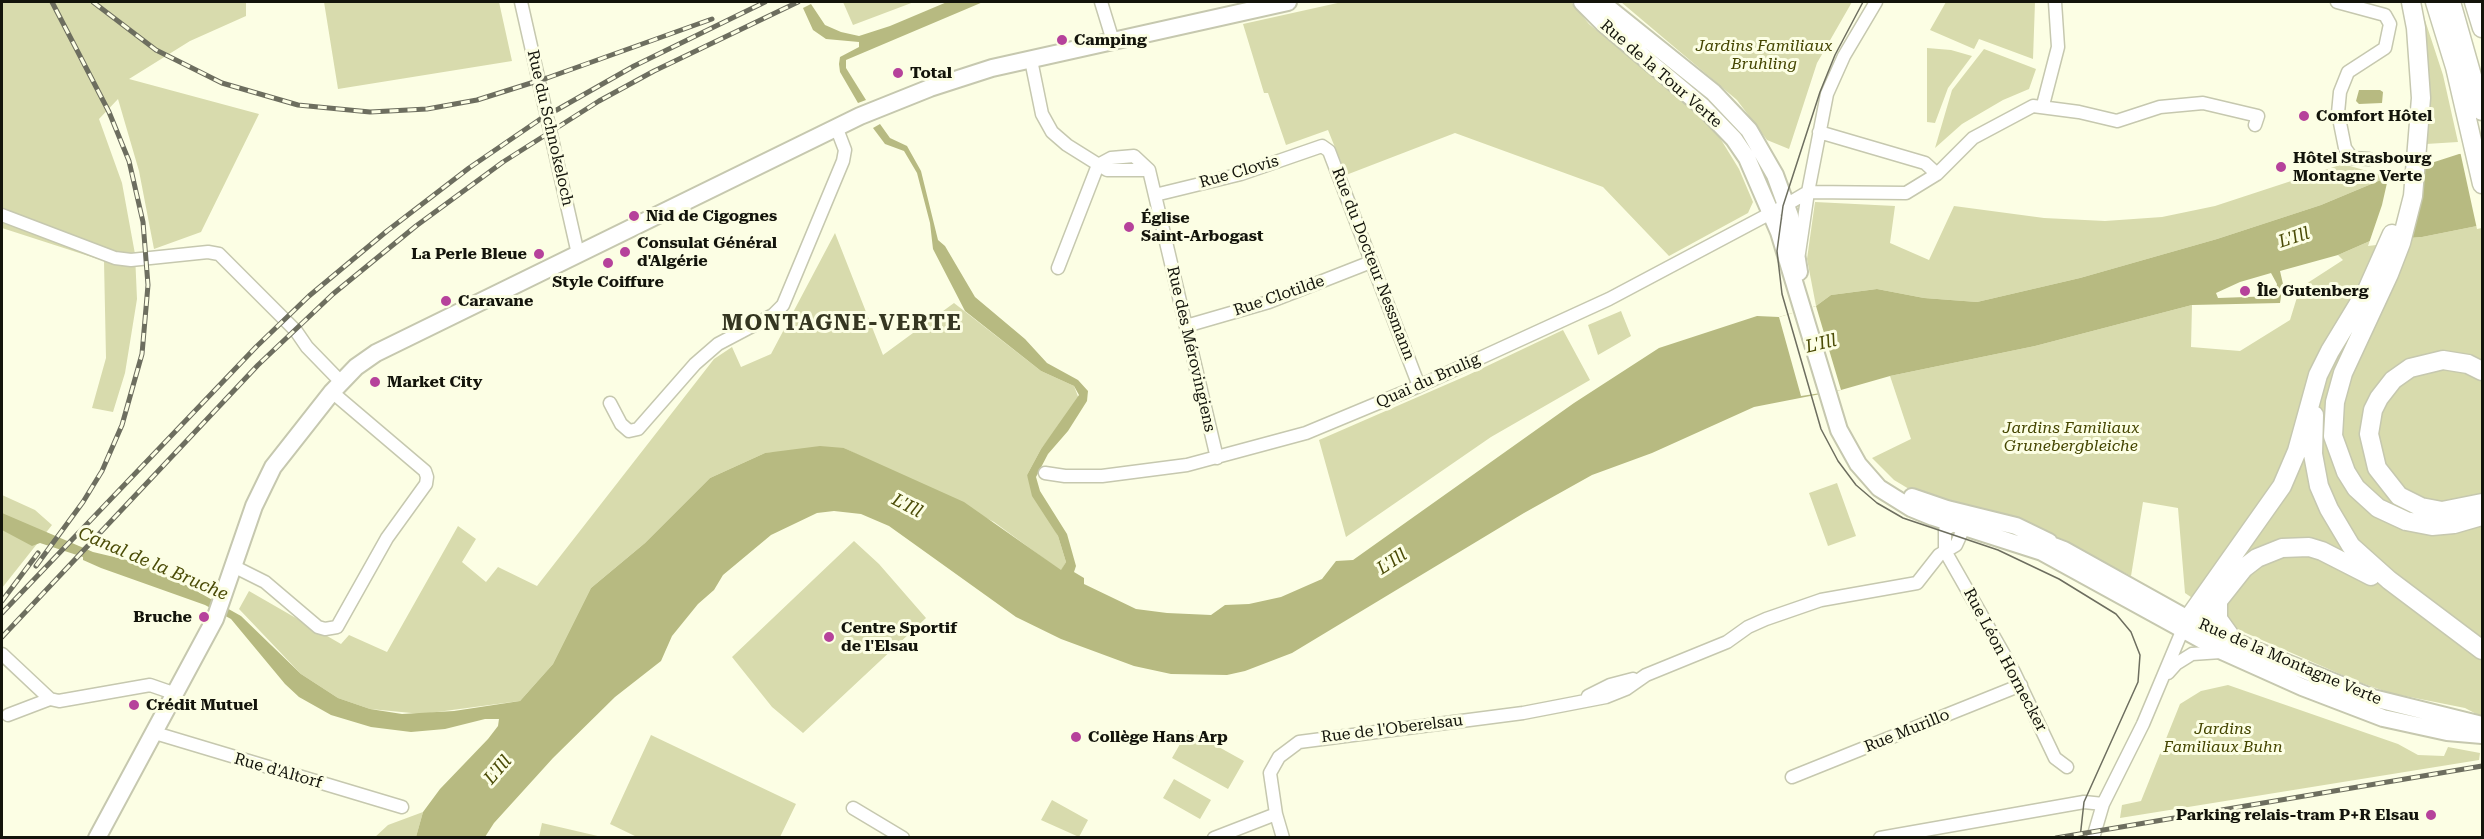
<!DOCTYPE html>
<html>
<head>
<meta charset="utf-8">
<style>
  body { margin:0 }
  #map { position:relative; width:2484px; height:839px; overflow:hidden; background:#fcfee4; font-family:"Roboto Serif",serif }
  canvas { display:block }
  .frame { position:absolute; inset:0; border:3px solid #13140b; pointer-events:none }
</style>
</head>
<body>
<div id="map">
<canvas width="2484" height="839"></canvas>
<div class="frame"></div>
</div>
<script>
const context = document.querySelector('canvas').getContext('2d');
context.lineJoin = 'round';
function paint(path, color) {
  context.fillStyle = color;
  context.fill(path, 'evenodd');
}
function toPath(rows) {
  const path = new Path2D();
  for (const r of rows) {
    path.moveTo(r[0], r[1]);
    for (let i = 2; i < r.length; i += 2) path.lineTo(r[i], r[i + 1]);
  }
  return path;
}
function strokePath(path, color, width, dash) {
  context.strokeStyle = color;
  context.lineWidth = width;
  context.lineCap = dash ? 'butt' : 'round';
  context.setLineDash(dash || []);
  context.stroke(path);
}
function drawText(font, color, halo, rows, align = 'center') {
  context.font = font + ' "Roboto Serif",serif';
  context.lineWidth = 6;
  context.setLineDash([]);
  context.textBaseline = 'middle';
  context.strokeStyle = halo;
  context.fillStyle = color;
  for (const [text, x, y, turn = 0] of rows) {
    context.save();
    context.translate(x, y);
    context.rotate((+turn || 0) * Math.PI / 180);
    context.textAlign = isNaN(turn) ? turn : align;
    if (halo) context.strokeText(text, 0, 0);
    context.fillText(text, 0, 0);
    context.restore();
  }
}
const green = toPath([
  [2,2,246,2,246,16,190,41,129,79,259,114,201,232,154,249,139,171,118,99,99,119,122,183,135,254,137,299,125,373,113,412,92,408,106,358,104,261,2,228],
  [324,2,499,2,512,61,338,89],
  [843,2,914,2,853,25],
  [1342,2,1571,2,1589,24,1695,112,1720,138,1739,169,1753,202,1748,213,1669,256,1603,187,1455,133,1346,175,1328,130,1286,145,1268,93,1264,93,1243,24],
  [1621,2,1852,2,1817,63,1789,149,1767,140,1737,100],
  [1946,2,2035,2,2033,59,1979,39,1974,49,1930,30],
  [2419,2,2443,75,2458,142,2426,144],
  [1927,48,1951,50,1972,56,1948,88,1935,123,1927,122],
  [1984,49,2036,69,2029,89,2003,100,1962,124,1935,148,1952,90],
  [2343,164,2388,177,2321,205,2217,239,2080,278,1977,302,1924,298,1877,289,1831,295,1816,306,1807,259,1815,202,1895,206,1890,243,1929,260,1954,206,2044,218,2105,221,2162,217,2215,206],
  [2482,225,2482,717,2465,708,2390,693,2356,681,2239,630,2185,593,2178,508,2143,502,2131,576,2015,517,1914,492,1894,480,1872,458,1911,439,1890,376,2035,346,2192,305,2191,347,2240,351,2290,320,2298,294,2309,282,2343,260,2338,255,2370,241,2422,237],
  [835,233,883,355,954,303,1041,371,1074,386,1079,399,1041,449,1027,475,1058,536,1066,562,1061,571,994,522,844,448,765,453,710,478,645,543,591,588,553,664,520,701,422,714,370,709,338,698,301,674,239,609,249,591,341,644,349,635,387,652,458,526,476,539,462,562,486,582,498,567,537,586,714,359,732,347,741,367,771,354],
  [1621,311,1631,336,1598,355,1588,325],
  [1563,330,1590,380,1491,437,1346,537,1319,440,1466,376],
  [1837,483,1856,536,1828,546,1809,493],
  [2,495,35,510,52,525,2,588],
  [854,541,879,564,926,618,803,733,772,707,732,657],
  [2228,685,2398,744,2418,755,2444,756,2448,747,2480,753,2479,760,2120,818,2122,805,2141,801,2180,704,2201,691],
  [1188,730,1244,761,1228,789,1172,758],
  [651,735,796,804,780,837,637,837,610,824],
  [1174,779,1211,800,1200,819,1163,798],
  [1052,800,1088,820,1079,837,1041,820],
  [423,812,416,837,374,838,388,825],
  [542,823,602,837,539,837]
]);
const water = toPath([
  [947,2,983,2,846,60,846,68,866,100,858,103,840,72,839,64,840,57,859,47,859,42,826,39,813,30,803,8,811,4,825,25,841,32,859,36,890,26],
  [2359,90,2380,90,2383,92,2382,103,2359,104,2356,101],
  [880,124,890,138,907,146,921,171,938,240,945,246,975,297,1025,339,1047,363,1078,380,1088,391,1087,401,1068,431,1048,454,1036,477,1040,491,1067,534,1076,566,1074,572,1084,578,1084,584,1136,609,1167,613,1211,615,1225,605,1249,604,1281,597,1322,579,1336,561,1353,560,1574,403,1659,348,1757,316,1779,317,1816,306,1831,295,1877,289,1924,298,1977,302,2080,278,2217,239,2321,205,2388,177,2459,154,2482,152,2482,225,2422,237,2370,241,2338,255,2280,271,2283,284,2280,303,2192,305,2035,346,1890,376,1841,390,1754,407,1652,453,1592,475,1524,513,1292,653,1245,671,1227,675,1171,674,1134,666,1061,639,1016,617,889,526,861,514,834,511,817,513,771,535,723,575,714,590,698,604,672,636,661,661,615,697,553,758,494,823,485,837,416,837,423,812,440,789,488,739,498,726,499,719,485,719,445,729,411,732,371,727,331,715,299,697,285,684,231,619,205,605,101,568,83,560,83,557,40,543,32,546,2,530,2,513,93,552,152,566,241,616,301,674,338,698,370,709,402,714,454,711,520,701,553,664,591,588,645,543,710,478,765,453,820,446,844,448,964,502,1061,570,1066,562,1058,536,1032,496,1027,475,1041,449,1079,395,1074,386,1041,371,965,311,933,249,930,223,917,173,904,151,885,144,873,128],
  [2271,273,2277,284,2275,296,2218,298,2216,293,2240,282]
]);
const pier = toPath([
  [2482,149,2482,228,2477,229,2460,151],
  [2424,162,2410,241,2368,246,2382,205,2389,174],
  [1816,306,1841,390,1801,396,1779,317]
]);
const minor = toPath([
  [521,2,578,254],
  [1101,2,1113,41],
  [2337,2,2385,15,2390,24,2385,48,2348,72,2340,92,2338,113,2345,148,2352,158,2369,159],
  [1031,60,1042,114,1052,132,1067,145,1107,170,1149,170],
  [2043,105,2058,47,2055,2],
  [1819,132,1925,163,1937,174],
  [1098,165,1111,158,1134,156,1149,170,1217,458],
  [1155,195,1241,174,1322,146,1329,151,1419,386],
  [2,215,115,258,131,260,208,252,219,254,296,331,307,347,341,382],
  [1799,253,1808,192,1906,193,1937,174,1973,138,2033,106,2079,112,2117,121,2160,107,2203,103,2258,116,2255,125],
  [1058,268,1098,165],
  [1186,326,1269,302,1371,262],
  [610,403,621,424,629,431,638,429,695,364,718,344,773,315,783,305,843,161,845,150,837,129],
  [1045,473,1065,476,1102,476,1187,465,1306,433,1419,386,1609,299,1786,205,1808,192,1827,94,1844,56,1876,2],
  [1956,523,1945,530,1945,551,2014,672,2055,758,2067,767],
  [235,567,265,582,318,627,325,629,337,627,387,538,426,484,427,477,425,471,332,392],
  [2,654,50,699,59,701,150,685,176,694],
  [2168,673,2176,664,2192,654,2221,652],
  [1588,696,1610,685,1633,679],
  [8,715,50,699],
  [155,733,402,807],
  [1792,777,2021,685],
  [853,808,903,838],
  [1214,838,1276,814],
  [1283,838,1276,814,1270,773,1279,757,1299,742,1523,713,1606,697,1626,689,1646,675,1727,642,1748,627,1766,619,1821,600,1917,583,1939,555,1956,545,1967,521],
  [1880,838,2084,802,2103,804],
  [2093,838,2103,804,2143,724,2185,624]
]);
const major = toPath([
  [1582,2,1603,23,1703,107,1734,139,1747,158,1779,232,1839,430,1858,464,1879,488,1911,508,1933,517,2042,552,2224,652,2302,687,2383,718,2447,732,2482,735],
  [1601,2,1713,92,1749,130,1775,175,1790,216,1799,272],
  [1912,497,1947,509,2016,526,2049,542],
  [2038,540,2064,550,2195,623,2252,649,2373,698,2482,725],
  [97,838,215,619,254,506,273,467,332,392,356,367,376,353,860,116,930,88,992,68,1288,2]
]);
const highway = toPath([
  [2411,2,2416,28,2421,98,2413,196,2401,243,2389,274,2343,373,2335,402,2333,436,2346,472,2356,488,2378,508,2406,521,2432,526,2454,524,2482,516],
  [2435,2,2455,67,2482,184],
  [2451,2,2482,111],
  [2474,2,2482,28],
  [2482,371,2468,364,2443,360,2410,368,2393,380,2379,398,2373,410,2369,434,2377,468,2399,496,2421,507,2442,511,2482,503],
  [2314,415,2313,454,2319,486,2329,509,2351,546,2389,580,2482,650],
  [2218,600,2218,619,2233,640],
  [2188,619,2282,486,2297,451,2318,375,2330,351,2367,290,2392,234],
  [2183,630,2206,616,2244,568,2257,558,2282,548,2309,547,2322,551,2371,576]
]);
const tram = toPath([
  [1863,2,1835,55,1820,92,1783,206,1777,251,1782,294,1821,429,1838,461,1856,485,1877,503,1903,518,1998,550,2059,579,2116,614,2131,632,2140,655,2138,682,2084,802,2080,838]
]);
const rail = toPath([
  [93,2,156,50,222,83,298,105,370,112,427,109,477,100,547,78,712,19],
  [36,566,83,502,102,471,122,425,142,354,148,285,143,222,129,161,109,112,52,2],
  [2,601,38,553],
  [2,613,256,347,309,296,387,231,469,168,539,120,634,66,765,2],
  [2,637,258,365,333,294,416,226,503,162,599,101,654,71,798,2],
  [2056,838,2482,766]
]);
const markers = [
  [1062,40,6,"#b6429b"],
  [898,73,6,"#b6429b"],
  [2304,116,6,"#b6429b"],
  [2281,167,6,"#b6429b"],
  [634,216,6,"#b6429b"],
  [1129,227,6,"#b6429b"],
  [625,252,6,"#b6429b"],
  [539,254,6,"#b6429b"],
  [608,263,6,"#b6429b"],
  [2245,291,6,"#b6429b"],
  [446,301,6,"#b6429b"],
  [375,382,6,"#b6429b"],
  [204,617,6,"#b6429b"],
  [829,637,6,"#b6429b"],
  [134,705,6,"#b6429b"],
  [1076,737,6,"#b6429b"],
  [2431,815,6,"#b6429b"]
];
const poiNames = [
  ["Camping",1074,40],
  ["Total",910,73],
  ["Comfort Hôtel",2316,116],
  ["Hôtel Strasbourg",2293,158],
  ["Montagne Verte",2293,176],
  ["Nid de Cigognes",646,216],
  ["Église",1141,218],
  ["Saint-Arbogast",1141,236],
  ["Consulat Général",637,243],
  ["d'Algérie",637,261],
  ["La Perle Bleue",527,254,"right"],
  ["Style Coiffure",608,282,"center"],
  ["Île Gutenberg",2257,291],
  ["Caravane",458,301],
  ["Market City",387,382],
  ["Bruche",192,617,"right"],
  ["Centre Sportif",841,628],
  ["de l'Elsau",841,646],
  ["Crédit Mutuel",146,705],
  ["Collège Hans Arp",1088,737],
  ["Parking relais-tram P+R Elsau",2419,815,"right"]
];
const parkNames = [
  ["Jardins Familiaux",1764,46],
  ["Bruhling",1764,64],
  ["Jardins Familiaux",2071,428],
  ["Grunebergbleiche",2071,446],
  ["Jardins",2223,729],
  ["Familiaux Buhn",2223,747]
];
const streetNames = [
  ["Rue de la Tour Verte",1661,74,41],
  ["Rue du Schnokeloch",550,128,77],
  ["Rue Clovis",1239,172,-16],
  ["Rue du Docteur Nessmann",1373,264,69],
  ["Rue Clotilde",1279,296,-19],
  ["Rue des Mérovingiens",1191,349,77],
  ["Quai du Brulig",1428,381,-24],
  ["Rue Léon Hornecker",2005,660,62],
  ["Rue de la Montagne Verte",2290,662,23],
  ["Rue de l'Oberelsau",1392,729,-7],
  ["Rue Murillo",1907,731,-22],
  ["Rue d'Altorf",278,771,16]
];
const waterNames = [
  ["L'Ill",2294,238,-18],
  ["L'Ill",1821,344,-13],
  ["L'Ill",907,506,28],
  ["L'Ill",1392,562,-33],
  ["Canal de la Bruche",153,564,23],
  ["L'Ill",498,770,-49]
];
const districtNames = [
  ["MONTAGNE-VERTE",842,324]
];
paint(green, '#d8dbad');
paint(water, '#b7ba81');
paint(pier, '#fcfee4');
strokePath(minor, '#c6c8af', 15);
strokePath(major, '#c6c8af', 20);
strokePath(highway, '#c6c8af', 21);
strokePath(minor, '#fff', 12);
strokePath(major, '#fff', 16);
strokePath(highway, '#fff', 18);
strokePath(tram, '#6d6e5f', 1.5);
strokePath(rail, '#6d6e5f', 5);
strokePath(rail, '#fcfee4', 3, [9]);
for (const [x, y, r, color] of markers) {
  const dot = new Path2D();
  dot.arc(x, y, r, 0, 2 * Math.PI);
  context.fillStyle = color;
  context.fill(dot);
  strokePath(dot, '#fcfee4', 2);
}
drawText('bold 16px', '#13140b', '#fcfee4', poiNames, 'left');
drawText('italic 16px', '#444500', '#fcfee4', parkNames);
drawText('16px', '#13140b', '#fcfee4', streetNames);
drawText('italic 18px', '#4b4c07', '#fcfee4', waterNames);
context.letterSpacing = '1.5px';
drawText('bold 22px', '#353621', '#fcfee4', districtNames);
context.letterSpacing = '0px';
</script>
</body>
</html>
